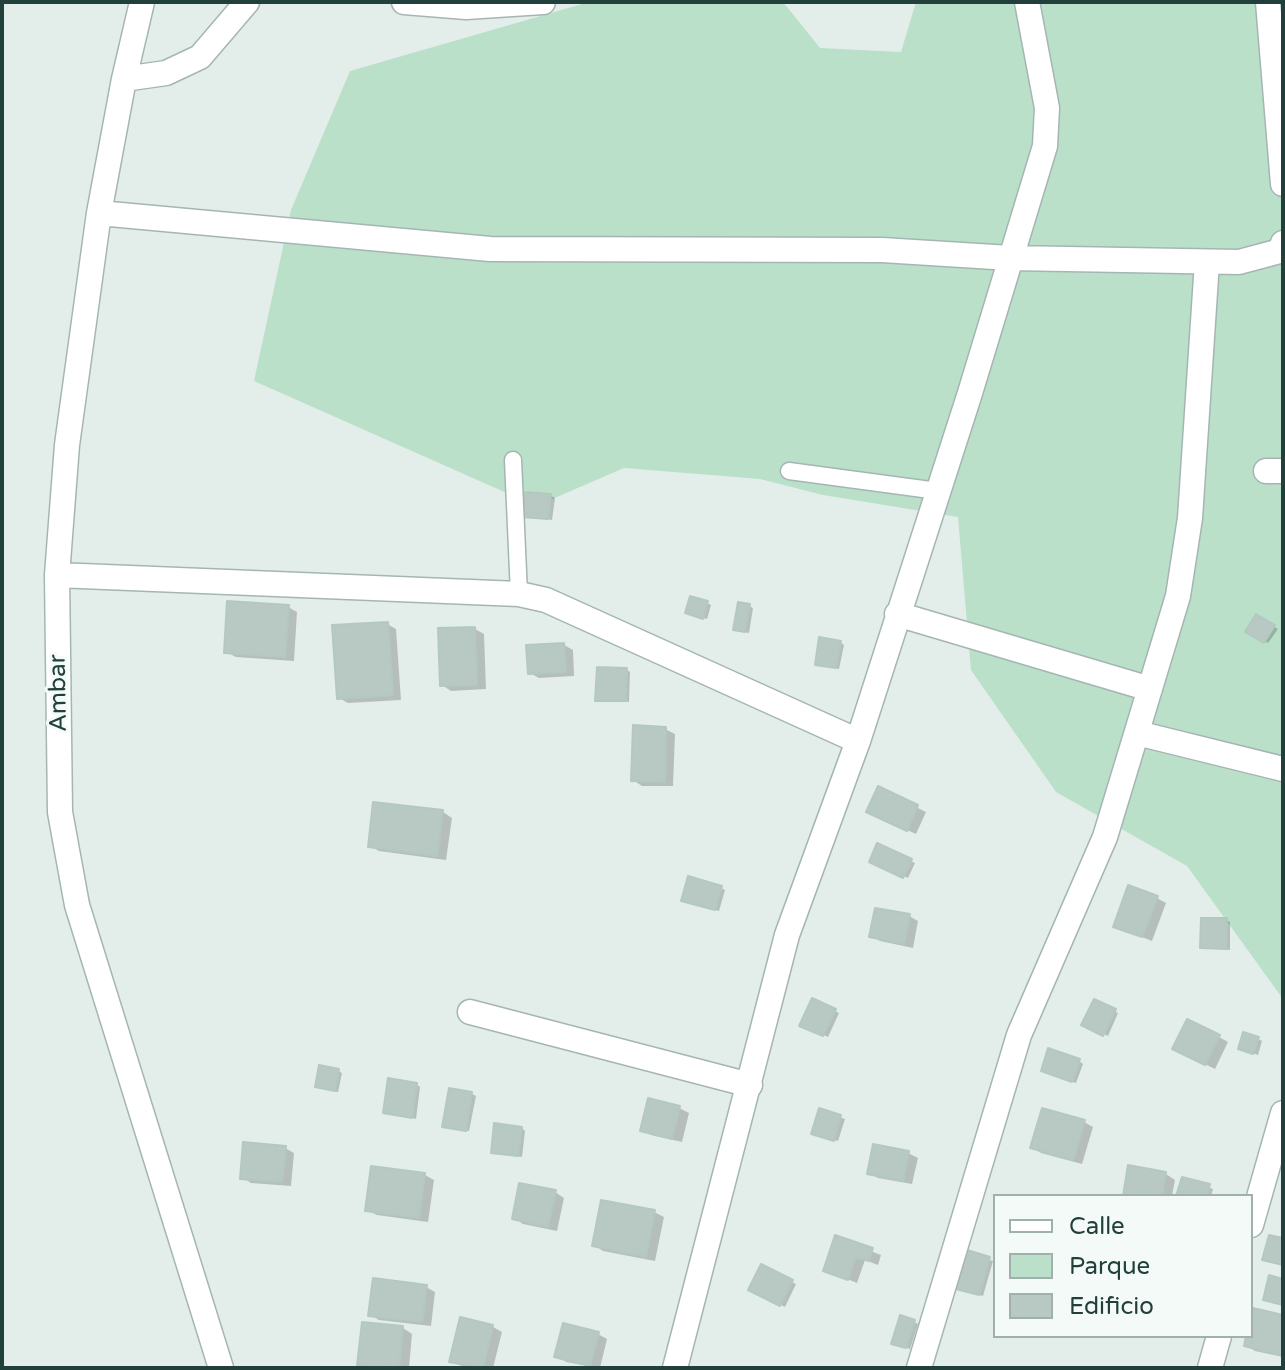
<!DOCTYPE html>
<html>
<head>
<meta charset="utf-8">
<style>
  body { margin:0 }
  #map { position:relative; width:1285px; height:1370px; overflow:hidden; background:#e3eeea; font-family:"Varela Round",sans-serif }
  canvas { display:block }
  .frame { position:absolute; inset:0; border:4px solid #21403b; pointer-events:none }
  .legend { position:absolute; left:993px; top:1194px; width:260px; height:144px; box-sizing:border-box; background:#f4faf7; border:2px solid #a0b0ac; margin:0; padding:10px 14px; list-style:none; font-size:24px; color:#21403b }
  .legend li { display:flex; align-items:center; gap:16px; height:40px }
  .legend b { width:40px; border:2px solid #a0b0ac }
</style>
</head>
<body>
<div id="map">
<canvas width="1285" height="1370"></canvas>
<div class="frame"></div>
<ul class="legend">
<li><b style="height:10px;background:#fff"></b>Calle</li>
<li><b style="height:22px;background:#bae0c9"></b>Parque</li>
<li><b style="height:22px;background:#b8c9c3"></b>Edificio</li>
</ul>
</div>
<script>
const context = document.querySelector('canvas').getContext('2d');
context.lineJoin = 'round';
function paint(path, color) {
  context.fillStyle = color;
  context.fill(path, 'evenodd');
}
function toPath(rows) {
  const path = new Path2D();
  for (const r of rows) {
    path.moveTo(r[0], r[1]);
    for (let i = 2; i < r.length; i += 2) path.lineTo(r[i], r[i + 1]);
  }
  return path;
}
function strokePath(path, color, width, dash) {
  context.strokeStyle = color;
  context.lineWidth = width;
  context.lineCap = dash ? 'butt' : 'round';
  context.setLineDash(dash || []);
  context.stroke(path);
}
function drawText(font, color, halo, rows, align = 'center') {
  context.font = font + ' "Varela Round",sans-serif';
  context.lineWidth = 6;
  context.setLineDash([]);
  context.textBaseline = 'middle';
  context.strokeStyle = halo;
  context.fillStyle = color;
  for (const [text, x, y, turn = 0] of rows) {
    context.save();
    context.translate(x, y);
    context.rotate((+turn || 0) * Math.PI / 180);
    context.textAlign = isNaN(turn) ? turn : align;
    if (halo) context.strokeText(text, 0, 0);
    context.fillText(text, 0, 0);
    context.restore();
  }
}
const green = toPath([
  [589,2,783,2,820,48,901,52,916,2,1283,2,1283,999,1187,866,1056,792,971,670,958,517,823,495,760,479,624,468,536,506,254,381,291,210,350,71]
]);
const shadow = toPath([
  [551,496,555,498,552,520,523,515],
  [707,603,711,605,707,619,691,615],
  [749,606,753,608,749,633,739,631,735,629],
  [288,607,297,612,294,661,236,657,226,652],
  [1256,616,1278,629,1268,643,1248,631],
  [387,624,396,629,401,700,348,703,339,698],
  [475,629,484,634,486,689,451,691,442,685],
  [840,642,844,645,839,669,817,664],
  [564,645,573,650,574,676,539,678,530,673],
  [627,670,630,672,629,702,598,699],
  [665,729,675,734,673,786,642,786,633,780],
  [879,789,926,812,916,834,878,817],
  [443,812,452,818,446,860,379,851,370,846],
  [878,846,915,863,908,878,872,861],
  [721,888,725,890,719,911,688,903],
  [1157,898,1166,903,1152,941,1115,926],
  [909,916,918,921,913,948,880,941,871,936],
  [1226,920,1230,922,1230,950,1203,947],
  [1095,1001,1118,1013,1108,1036,1084,1024],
  [835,1011,839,1013,828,1037,806,1027],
  [1219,1037,1228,1042,1215,1069,1184,1054],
  [1258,1039,1262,1041,1258,1055,1244,1050],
  [1079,1061,1083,1064,1076,1083,1047,1073],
  [338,1071,342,1073,338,1092,321,1088],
  [417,1085,420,1087,416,1119,385,1112],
  [472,1094,476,1096,469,1131,448,1128],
  [679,1108,689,1113,682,1142,651,1135,642,1130],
  [820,1111,845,1119,838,1141,817,1135],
  [1084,1122,1093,1127,1082,1164,1041,1153,1032,1147],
  [522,1128,525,1131,522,1157,493,1152],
  [285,1148,294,1153,291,1186,251,1183,242,1177],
  [908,1153,918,1158,912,1184,878,1178,869,1173],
  [1166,1174,1175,1180,1172,1196,1125,1196],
  [425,1175,434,1180,428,1222,377,1215,367,1210],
  [1183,1179,1213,1189,1211,1196,1179,1196],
  [555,1192,564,1198,557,1231,523,1224,514,1218],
  [654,1212,664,1217,655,1261,603,1251,594,1245],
  [836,1238,881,1255,878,1265,865,1260,857,1283,825,1270],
  [969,1253,993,1261,983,1296,962,1290],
  [762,1267,796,1284,785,1307,751,1290],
  [426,1287,435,1292,431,1326,379,1320,370,1315],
  [1254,1311,1283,1317,1283,1357,1255,1351,1246,1345,1248,1336,1251,1336],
  [462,1319,493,1327,502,1332,493,1368,466,1368,451,1361],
  [914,1322,918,1324,910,1349,897,1345],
  [363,1325,403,1328,412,1334,409,1368,366,1368,359,1364],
  [598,1334,607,1339,600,1368,566,1362,557,1356]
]);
const building = toPath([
  [523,492,551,494,548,519,521,517,523,492],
  [690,596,708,601,703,619,685,613,690,596],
  [227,601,289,605,285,657,224,653,227,601],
  [738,602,750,604,745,632,733,630,738,602],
  [1256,614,1275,625,1264,643,1245,632,1256,614],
  [388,622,393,695,337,699,332,625,388,622],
  [475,627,477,685,440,686,438,628,475,627],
  [819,637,841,641,836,668,815,665,819,637],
  [564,643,566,672,528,674,526,645,564,643],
  [597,667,627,668,626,701,595,701,597,667],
  [633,725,666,727,665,782,631,781,633,725],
  [878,786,918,805,907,831,866,812,878,786],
  [373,802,443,810,437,856,368,847,373,802],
  [877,843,912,859,903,878,869,862,877,843],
  [688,876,722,886,715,910,681,901,688,876],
  [1128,885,1158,896,1142,937,1113,927,1128,885],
  [875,908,910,914,904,944,869,937,875,908],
  [1201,918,1227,918,1226,949,1200,948,1201,918],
  [812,998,836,1009,823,1036,799,1026,812,998],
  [1094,999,1116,1009,1103,1036,1081,1025,1094,999],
  [1187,1019,1220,1035,1205,1065,1172,1049,1187,1019],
  [1243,1032,1259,1037,1253,1054,1238,1049,1243,1032],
  [1048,1048,1080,1059,1072,1082,1041,1071,1048,1048],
  [319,1065,339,1069,335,1091,315,1087,319,1065],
  [388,1078,417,1083,412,1118,383,1113,388,1078],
  [449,1088,472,1092,466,1131,442,1127,449,1088],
  [648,1098,680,1106,672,1139,640,1131,648,1098],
  [819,1108,841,1115,834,1141,811,1134,819,1108],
  [1042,1108,1085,1120,1073,1160,1030,1148,1042,1108],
  [494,1123,522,1127,518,1156,491,1153,494,1123],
  [243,1142,286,1146,282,1182,240,1179,243,1142],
  [873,1144,909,1151,903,1181,867,1174,873,1144],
  [1128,1165,1166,1172,1162,1196,1123,1196,1128,1165],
  [371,1166,425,1173,419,1218,365,1211,371,1166],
  [1182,1177,1210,1184,1207,1196,1176,1196,1182,1177],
  [519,1183,556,1190,548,1227,512,1219,519,1183],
  [601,1200,655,1210,646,1257,592,1246,601,1200],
  [835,1235,873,1248,869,1261,855,1257,848,1280,823,1271,835,1235],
  [1269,1235,1283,1238,1283,1265,1262,1260,1269,1235],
  [967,1250,990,1257,979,1295,956,1289,967,1250],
  [761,1264,793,1280,780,1306,748,1290,761,1264],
  [1269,1275,1283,1279,1283,1305,1263,1300,1269,1275],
  [373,1278,427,1285,422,1322,368,1316,373,1278],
  [1253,1308,1283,1315,1283,1356,1244,1346,1246,1336,1251,1336,1253,1308],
  [900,1315,915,1320,906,1348,891,1344,900,1315],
  [460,1317,493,1325,483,1368,449,1362,460,1317],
  [362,1322,403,1326,399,1368,357,1365,362,1322],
  [563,1323,599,1332,590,1366,554,1357,563,1323]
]);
const lane = toPath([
  [513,460,519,594],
  [789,471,938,491]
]);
const street = toPath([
  [142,2,124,79,99,213,67,445,57,575,60,812,77,905,221,1368],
  [404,2,466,7,543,2],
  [1268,2,1283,184],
  [124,79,166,73,200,57,247,2],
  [99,213,490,249,882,250,1010,258,1239,262,1280,251,1283,243],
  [1266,471,1283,471],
  [57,575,519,594,546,600,858,741],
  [897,614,1150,689],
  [1137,733,1283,769],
  [470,1012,750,1085],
  [1251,1225,1283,1113],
  [675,1368,787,935,858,741,970,393,1045,146,1047,108,1027,2],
  [919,1368,1019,1035,1105,837,1178,596,1190,518,1207,262],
  [1210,1368,1219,1336]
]);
const streetNames = [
  ["Ambar",59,693,-91]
];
paint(green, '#bae0c9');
paint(shadow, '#0003');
paint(building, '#b8c9c3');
strokePath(building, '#b4c8c2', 2);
strokePath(lane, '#a5b6b2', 19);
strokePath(street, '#a5b6b2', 27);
strokePath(lane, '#fff', 16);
strokePath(street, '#fff', 24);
drawText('24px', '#21403b', '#f4faf7', streetNames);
</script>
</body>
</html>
